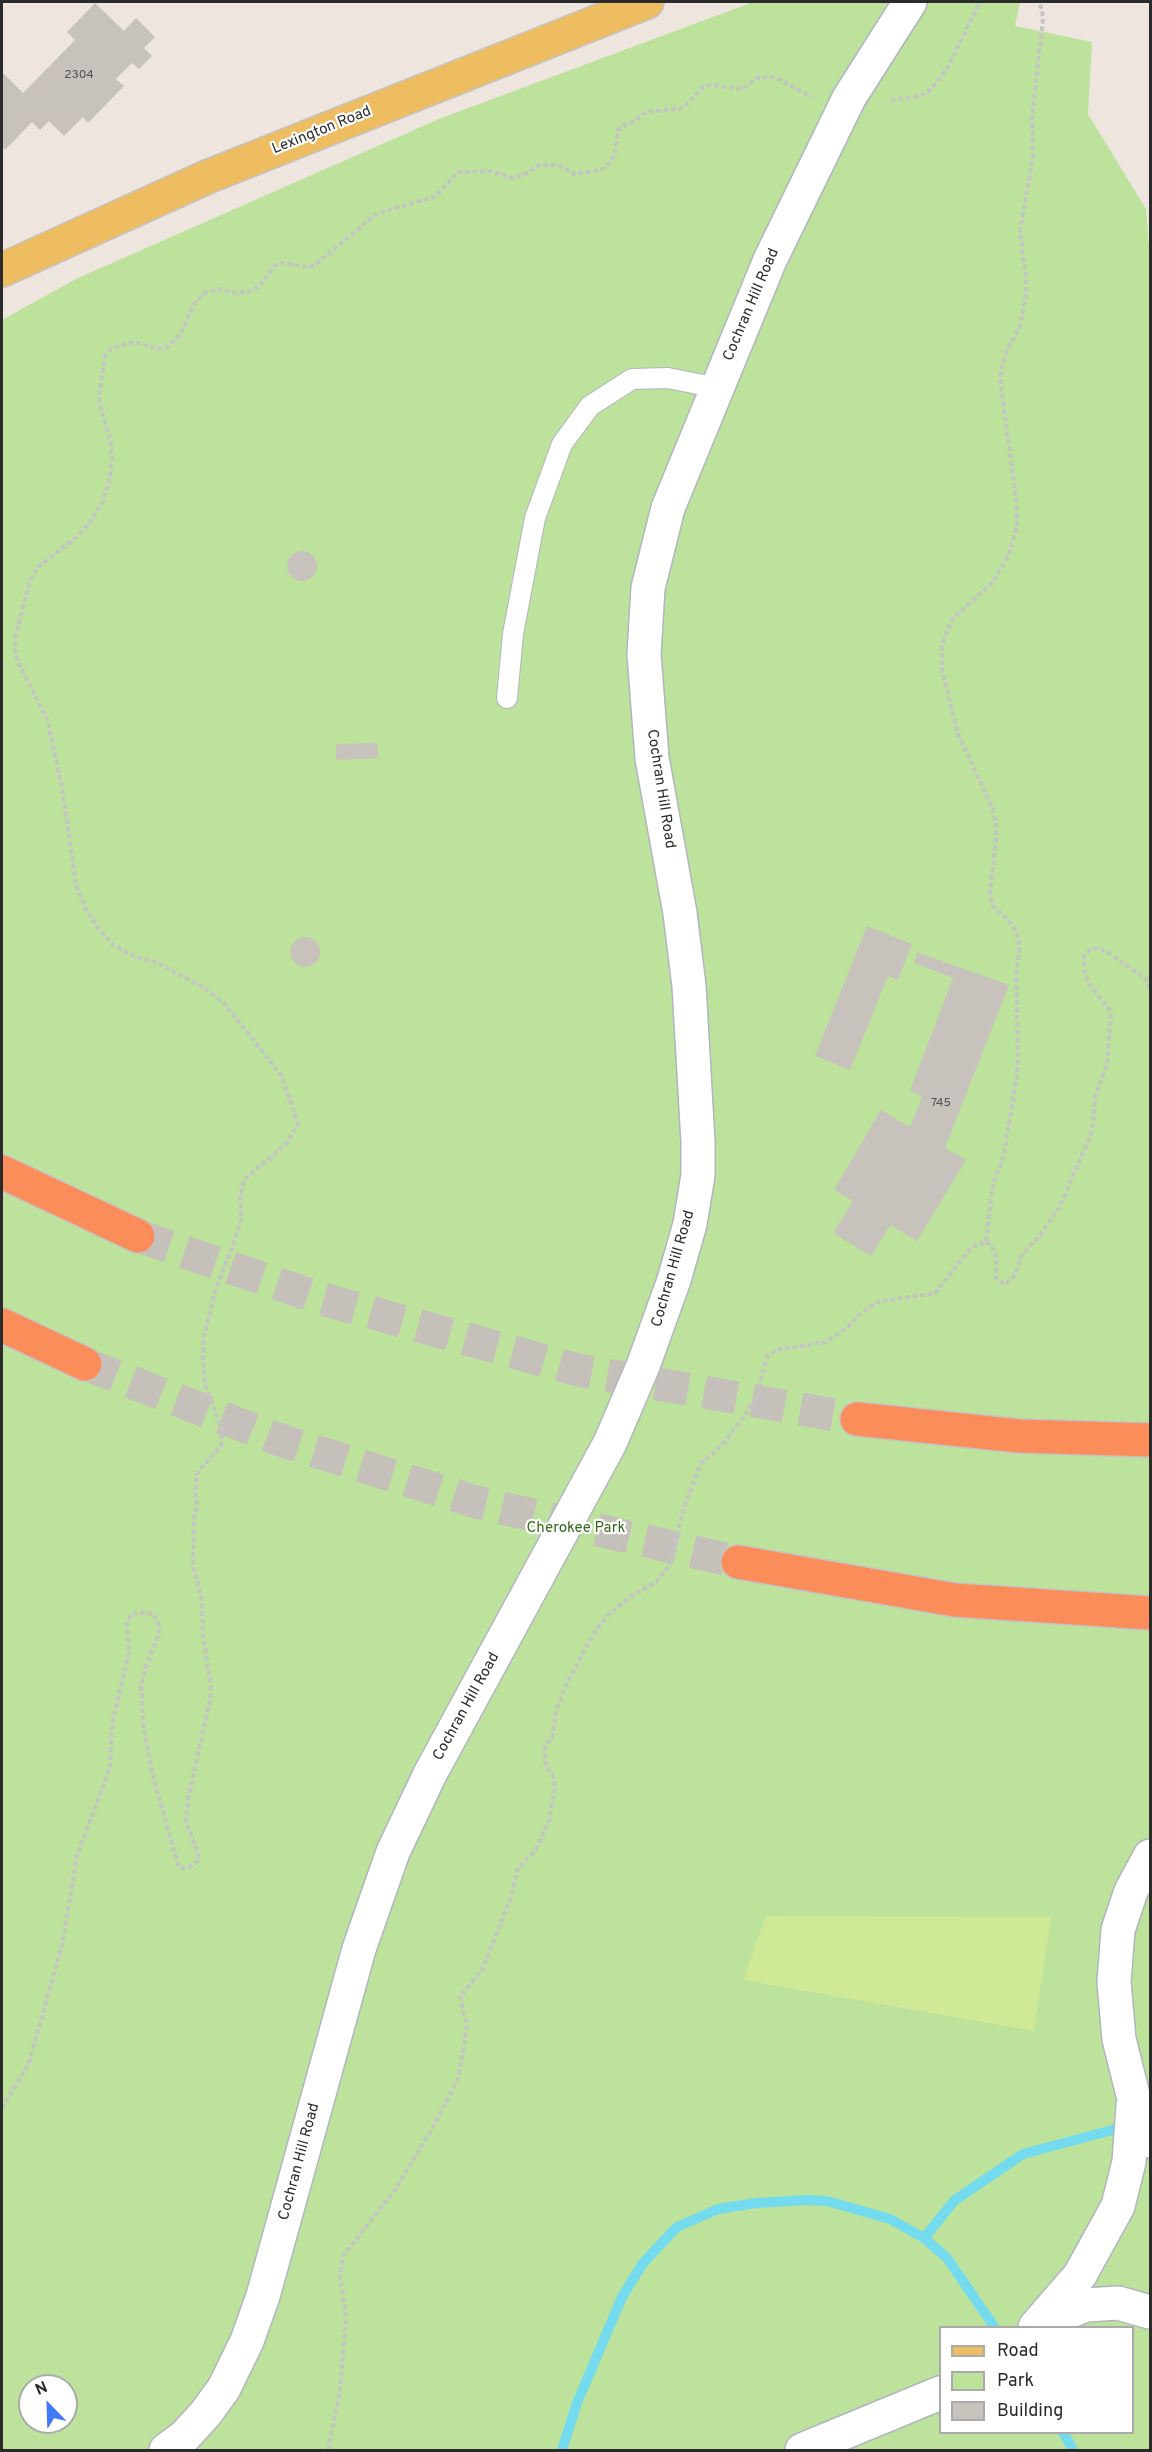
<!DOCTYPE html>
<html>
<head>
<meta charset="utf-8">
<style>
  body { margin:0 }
  #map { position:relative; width:1152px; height:2452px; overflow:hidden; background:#ede5de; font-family:Overpass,sans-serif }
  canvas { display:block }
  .frame { position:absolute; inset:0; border:3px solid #2b2b2b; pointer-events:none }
  .legend { position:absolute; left:939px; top:2326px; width:195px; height:108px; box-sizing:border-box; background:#fff; border:2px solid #aaa; margin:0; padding:8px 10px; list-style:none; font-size:18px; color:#2b2b2b }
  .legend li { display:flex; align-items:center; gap:12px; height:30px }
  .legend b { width:30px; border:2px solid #aaa }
  .north { position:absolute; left:18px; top:2374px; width:60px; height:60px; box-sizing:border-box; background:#fff; border:2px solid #aaa; border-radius:50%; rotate:337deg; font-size:16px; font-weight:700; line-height:24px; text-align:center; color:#2b2b2b }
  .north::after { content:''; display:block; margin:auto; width:21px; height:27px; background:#4178f7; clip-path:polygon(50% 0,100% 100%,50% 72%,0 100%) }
</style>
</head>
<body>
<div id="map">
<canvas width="1152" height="2452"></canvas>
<div class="frame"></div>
<ul class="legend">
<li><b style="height:8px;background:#eebd61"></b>Road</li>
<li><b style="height:16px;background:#bce29b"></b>Park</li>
<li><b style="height:16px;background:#c8c2bd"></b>Building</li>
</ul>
<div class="north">N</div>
</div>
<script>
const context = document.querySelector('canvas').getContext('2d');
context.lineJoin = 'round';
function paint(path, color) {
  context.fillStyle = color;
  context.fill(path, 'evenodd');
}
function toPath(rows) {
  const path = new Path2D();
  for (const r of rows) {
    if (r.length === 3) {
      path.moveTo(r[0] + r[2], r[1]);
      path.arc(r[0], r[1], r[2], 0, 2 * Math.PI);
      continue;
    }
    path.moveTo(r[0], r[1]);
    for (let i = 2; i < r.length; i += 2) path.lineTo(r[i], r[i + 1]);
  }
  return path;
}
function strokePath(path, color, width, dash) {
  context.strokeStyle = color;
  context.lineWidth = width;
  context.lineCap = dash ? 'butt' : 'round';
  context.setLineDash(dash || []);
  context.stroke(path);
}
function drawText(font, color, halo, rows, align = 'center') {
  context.font = font + ' Overpass,sans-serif';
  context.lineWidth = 4.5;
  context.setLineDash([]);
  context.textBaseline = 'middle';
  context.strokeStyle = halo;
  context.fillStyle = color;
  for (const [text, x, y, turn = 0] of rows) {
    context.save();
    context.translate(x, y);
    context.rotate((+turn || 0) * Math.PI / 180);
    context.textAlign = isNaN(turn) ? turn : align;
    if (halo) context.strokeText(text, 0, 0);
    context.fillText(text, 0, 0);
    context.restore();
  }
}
const green = toPath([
  [753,2,1020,2,1015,26,1092,42,1088,114,1146,209,1150,256,1150,2450,2,2450,2,320,78,278,439,119],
  [940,2328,1132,2328,1132,2432,940,2432],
  [30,2386,66,2386,66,2422,30,2422]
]);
const pitch = toPath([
  [766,1916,1051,1917,1034,2031,743,1980]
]);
const stream = toPath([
  [924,2238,955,2200,1023,2154,1127,2126],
  [1063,2432,1073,2450],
  [562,2450,577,2403,622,2297,643,2263,677,2227,718,2209,756,2203,807,2200,827,2201,890,2219,924,2238,947,2258,995,2328]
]);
const building = toPath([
  [95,3,124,31,136,18,155,37,144,48,152,56,139,69,132,63,116,79,124,86,88,123,83,117,64,136,49,121,40,130,32,122,5,150,2,146,2,72,23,93,75,40,67,32],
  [302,566,15],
  [377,743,378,758,336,760,336,744],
  [867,926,912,944,898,980,888,976,850,1070,815,1056],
  [305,952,15],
  [917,952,1009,985,945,1148,966,1160,917,1241,890,1225,871,1256,833,1233,853,1201,834,1190,881,1110,910,1127,922,1097,910,1090,953,978,914,963]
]);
const motorwayTunnel = toPath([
  [138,1236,319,1298,578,1370,857,1419],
  [85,1364,280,1440,476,1502,738,1562]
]);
const path = toPath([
  [891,100,919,96,929,91,947,69,980,2],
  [986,1242,991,1245,996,1256,996,1278,1003,1284,1007,1283,1016,1274,1021,1256,1040,1235,1059,1208,1088,1141,1093,1126,1095,1097,1107,1064,1111,1016,1109,1009,1089,984,1085,974,1084,956,1090,950,1097,948,1106,951,1147,980,1150,990],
  [2,2108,29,2063,62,1945,77,1856,110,1768,112,1724,129,1653,127,1624,131,1615,138,1612,154,1614,159,1625,159,1634,147,1664,141,1686,144,1731,153,1776,178,1865,182,1868,188,1868,198,1861,198,1853,186,1822,188,1799,210,1700,211,1687,203,1635,202,1602,193,1564,194,1519,197,1506,195,1493,197,1473,221,1446,222,1429,205,1385,203,1359,204,1336,215,1292,236,1237,241,1219,240,1196,245,1179,286,1144,298,1123,281,1075,225,1004,203,987,155,962,136,957,114,946,98,928,86,909,76,885,62,788,47,719,17,660,15,649,16,634,30,581,38,567,78,536,89,523,102,503,109,483,112,459,111,443,101,409,99,396,105,356,111,349,128,343,138,343,158,349,168,347,181,333,194,304,205,293,220,289,236,293,252,291,259,286,276,265,283,263,307,267,314,266,376,214,436,196,458,172,490,171,513,178,527,173,539,165,558,165,574,174,601,170,611,162,615,153,618,130,624,125,633,122,646,112,683,108,703,87,710,85,742,89,759,77,774,77,812,97],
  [328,2450,340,2391,346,2316,340,2277,343,2256,395,2190,432,2129,458,2079,467,2027,460,1997,483,1968,511,1897,518,1868,535,1851,549,1821,555,1788,554,1779,545,1762,545,1747,552,1737,557,1708,566,1685,594,1633,608,1615,630,1597,656,1582,669,1566,684,1508,701,1463,722,1445,745,1415,756,1397,767,1357,776,1350,826,1342,847,1328,860,1314,878,1302,935,1293,972,1247,986,1242,993,1184,1004,1155,1017,1075,1018,1054,1016,977,1020,946,1016,932,1010,922,993,906,990,893,996,839,996,822,991,805,958,734,942,669,942,644,953,618,991,584,1008,557,1017,527,1016,498,1000,379,1005,354,1020,326,1026,296,1026,278,1020,231,1033,157,1032,118,1043,19,1042,9,1038,2]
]);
const service = toPath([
  [507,698,513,634,535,518,562,444,590,406,632,379,668,378,718,388]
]);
const minor = toPath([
  [1150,1856,1131,1891,1118,1930,1114,1982,1119,2039,1133,2095,1150,2141],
  [1046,2321,1086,2305,1118,2303,1150,2312],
  [1035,2327,1080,2275,1118,2206,1129,2162,1133,2106],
  [166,2450,185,2436,206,2413,224,2388,247,2341,263,2296,359,1949,393,1852,430,1774,610,1443,643,1366,674,1280,690,1224,698,1175,698,1142,689,986,680,913,652,758,644,654,648,588,668,508,770,260,849,98,910,2],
  [802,2450,940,2393]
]);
const primary = toPath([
  [2,270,207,177,647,2]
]);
const motorway = toPath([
  [2,1172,138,1236],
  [2,1325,85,1364],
  [857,1419,1019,1436,1150,1440],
  [738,1562,955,1600,1150,1613]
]);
const numberNames = [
  ["2304",79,76],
  ["745",941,1104]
];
const streetNames = [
  ["Lexington Road",322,131,-22],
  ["Cochran Hill Road",752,305,-67],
  ["Cochran Hill Road",660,789,81],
  ["Cochran Hill Road",674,1269,-74],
  ["Cochran Hill Road",467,1707,-61],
  ["Cochran Hill Road",300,2162,-75]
];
const parkNames = [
  ["Cherokee Park",576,1529]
];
paint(green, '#bce29b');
paint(pitch, '#d0e997');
strokePath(stream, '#73dbed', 10);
paint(building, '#c8c2bd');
strokePath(motorwayTunnel, '#c6c0ba', 33, [33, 16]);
strokePath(service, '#b1b5bf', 22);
strokePath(minor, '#b1b5bf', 36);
strokePath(primary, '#c4c4c4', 36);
strokePath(motorway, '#c4c4c4', 36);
strokePath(path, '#c4c4c4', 4, [4.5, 3]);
strokePath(service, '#fff', 20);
strokePath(minor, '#fff', 33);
strokePath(primary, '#eebd61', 33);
strokePath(motorway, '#fb8d5a', 33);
drawText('12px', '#525150', null, numberNames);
drawText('15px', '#2b2b2b', '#fff', streetNames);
drawText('15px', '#34681c', '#fff', parkNames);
</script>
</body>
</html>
